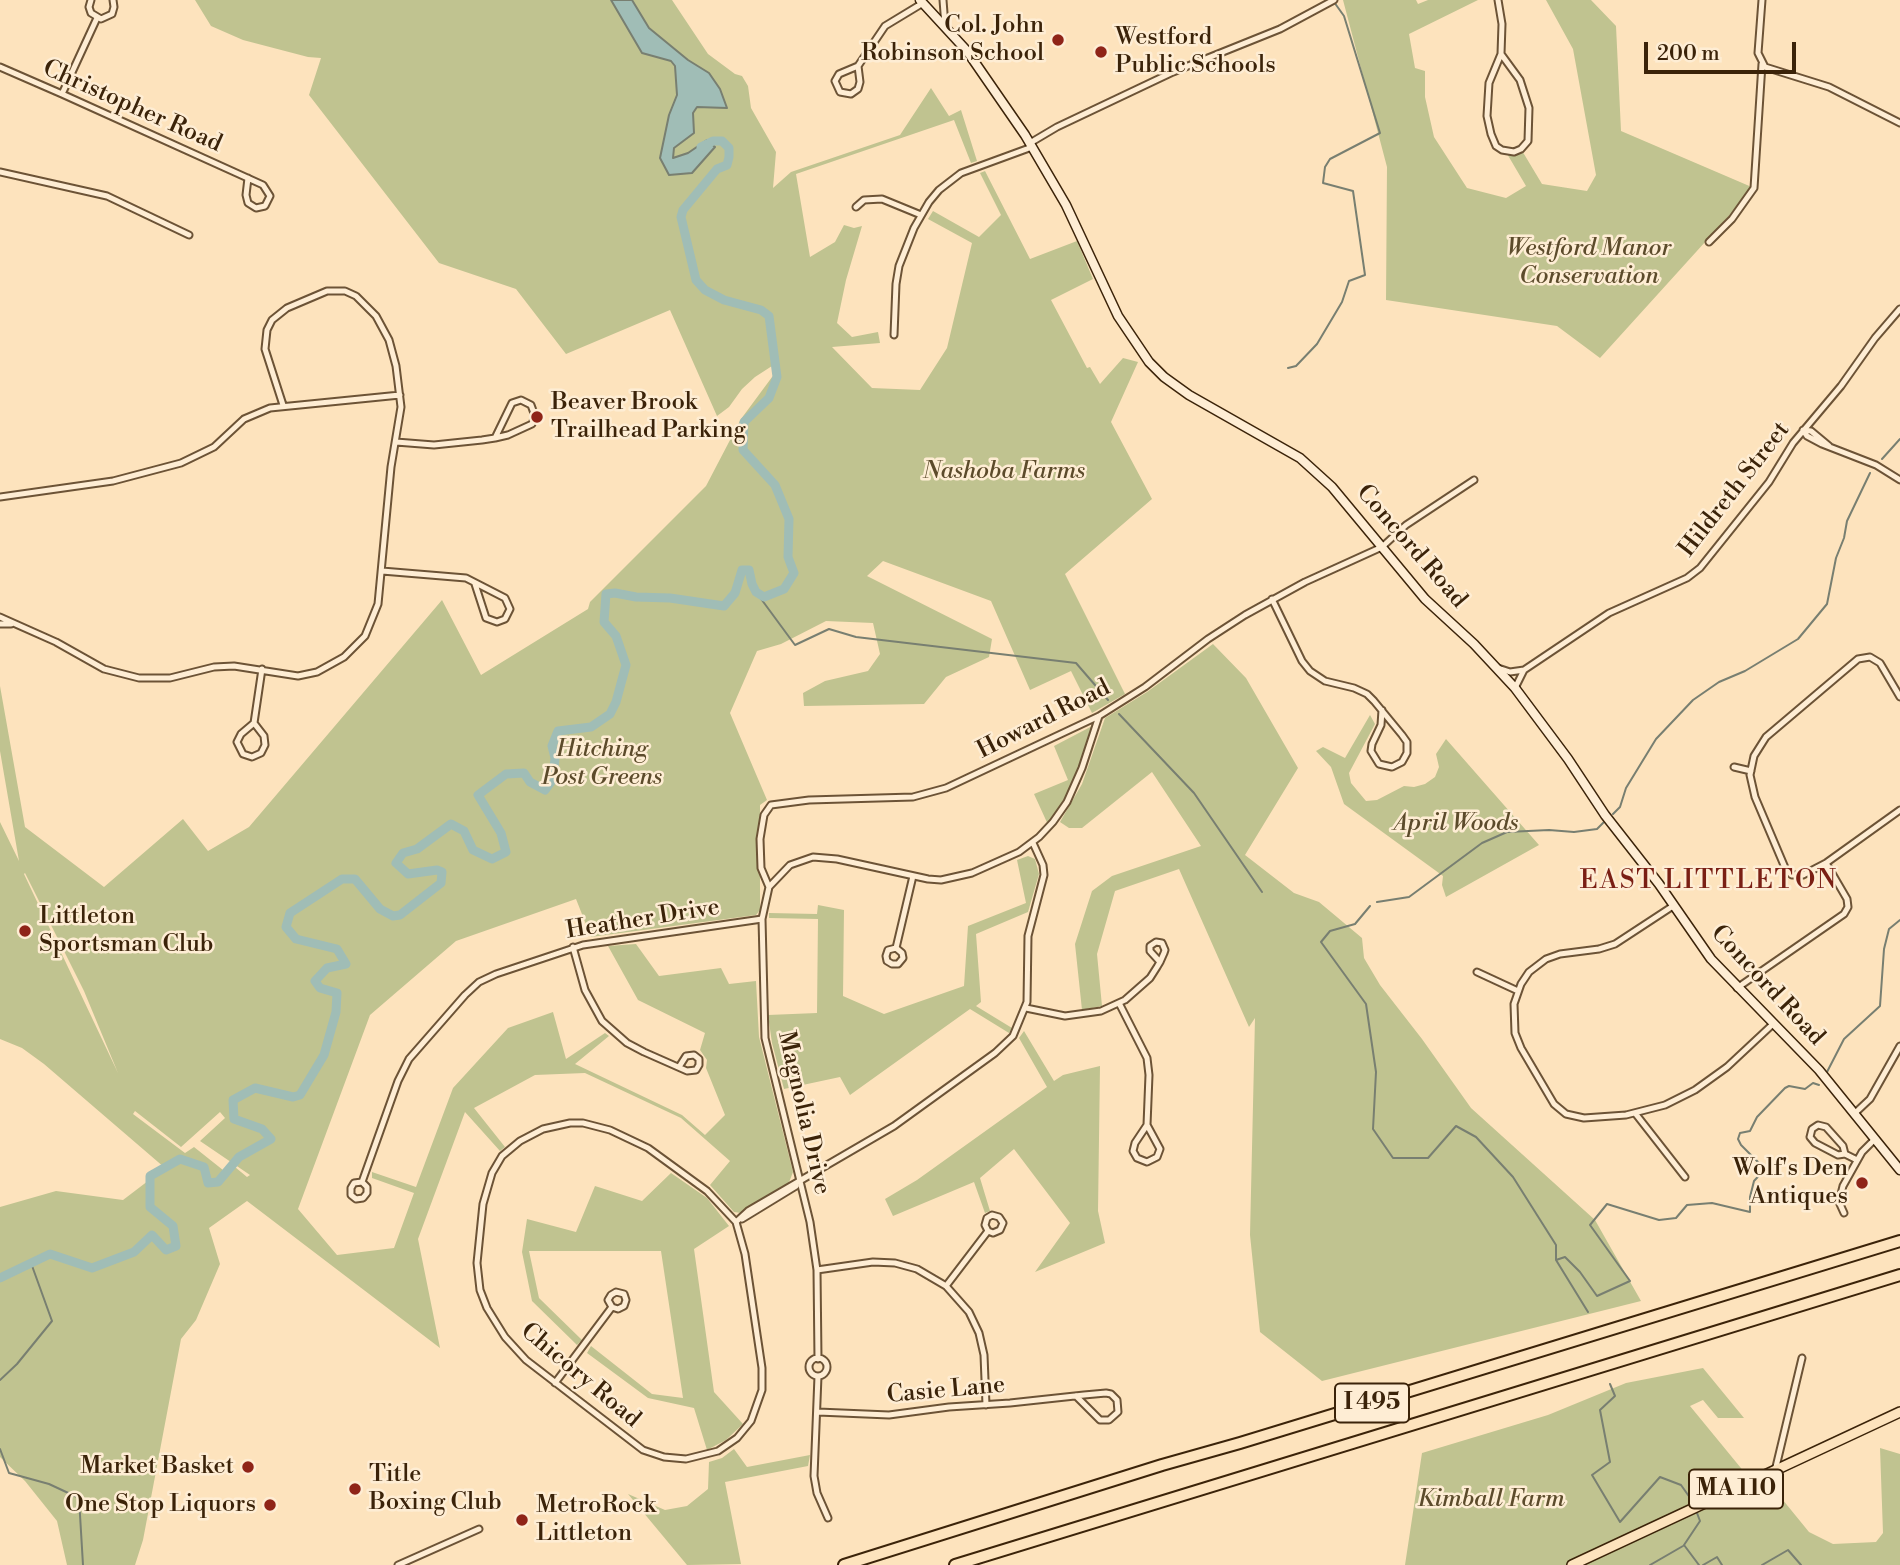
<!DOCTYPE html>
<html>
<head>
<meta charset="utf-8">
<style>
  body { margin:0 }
  #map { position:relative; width:1900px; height:1565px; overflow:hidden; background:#fde3bd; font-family:"Libre Bodoni",serif }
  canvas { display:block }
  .scale { position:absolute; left:1644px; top:42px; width:152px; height:32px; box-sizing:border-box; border:4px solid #3b2309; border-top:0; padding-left:9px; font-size:21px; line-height:24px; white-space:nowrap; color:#3b2309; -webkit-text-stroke:5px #feedd4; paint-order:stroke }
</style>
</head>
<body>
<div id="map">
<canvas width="1900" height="1565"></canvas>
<div class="scale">200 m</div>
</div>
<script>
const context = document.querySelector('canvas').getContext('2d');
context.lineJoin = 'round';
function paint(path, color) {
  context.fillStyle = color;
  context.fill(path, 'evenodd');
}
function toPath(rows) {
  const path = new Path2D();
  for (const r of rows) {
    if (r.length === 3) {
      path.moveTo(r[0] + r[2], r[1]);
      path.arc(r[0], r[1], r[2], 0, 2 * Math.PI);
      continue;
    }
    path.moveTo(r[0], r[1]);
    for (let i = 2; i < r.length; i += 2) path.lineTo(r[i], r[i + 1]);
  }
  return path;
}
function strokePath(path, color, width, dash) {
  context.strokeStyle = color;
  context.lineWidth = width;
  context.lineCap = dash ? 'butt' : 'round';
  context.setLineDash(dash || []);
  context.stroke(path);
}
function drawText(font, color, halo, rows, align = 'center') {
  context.font = font + ' "Libre Bodoni",serif';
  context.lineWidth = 5;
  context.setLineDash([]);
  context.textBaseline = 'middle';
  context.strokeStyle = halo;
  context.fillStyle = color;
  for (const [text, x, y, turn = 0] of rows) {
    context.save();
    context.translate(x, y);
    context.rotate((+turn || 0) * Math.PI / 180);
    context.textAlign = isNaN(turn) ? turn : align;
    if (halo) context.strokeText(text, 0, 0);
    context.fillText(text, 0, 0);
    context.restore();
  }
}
const green = toPath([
  [195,0,672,0,708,54,735,74,742,76,748,86,751,108,776,152,773,188,791,172,900,135,931,88,949,116,961,110,977,161,971,163,954,120,796,174,810,257,835,242,844,225,854,228,862,226,846,280,837,323,852,337,878,332,880,343,832,347,872,388,920,390,947,348,972,243,928,219,933,211,979,237,1001,215,980,173,985,171,1030,259,1077,241,1093,279,1051,300,1087,368,1090,367,1100,384,1123,358,1138,362,1111,422,1152,499,1065,574,1125,694,1092,713,1071,671,1030,690,991,601,883,561,867,576,992,639,989,657,946,677,924,704,804,706,803,693,825,681,868,671,880,654,873,623,826,621,781,644,757,651,730,713,767,800,760,805,760,910,756,915,591,937,576,899,456,941,370,1015,298,1209,337,1255,394,1248,414,1193,372,1178,372,1172,416,1187,453,1088,508,1028,553,1012,566,1059,605,1033,609,1036,575,1064,682,1115,705,1135,725,1115,706,1068,707,1060,700,1050,705,1033,638,1000,608,946,636,944,659,976,721,968,729,984,756,981,759,1037,793,1172,788,1185,741,1213,734,1212,710,1185,730,1161,681,1118,585,1073,535,1075,474,1108,505,1147,500,1151,465,1112,418,1239,440,1348,247,1201,209,1228,220,1264,196,1320,181,1339,143,1540,135,1565,67,1565,57,1521,25,1481,0,1457,0,1207,56,1191,123,1200,165,1168,44,1064,22,1048,0,1039,0,822,19,861,0,751,0,686,25,827,104,887,183,819,208,851,249,827,442,600,481,675,588,609,590,602,706,486,741,419,775,373,772,366,755,377,742,389,729,407,717,416,670,310,566,354,516,289,439,263,309,95,321,58,308,57,243,40,211,26],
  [25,873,84,991,118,1073,24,874],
  [135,1111,181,1147,220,1112,225,1118,200,1141,250,1175,247,1177,235,1167,228,1174,194,1147,185,1153,133,1114],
  [1343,0,1416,0,1418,4,1428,0,1478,0,1409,34,1415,68,1425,71,1425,97,1434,137,1467,188,1506,198,1526,186,1506,152,1521,149,1542,184,1587,191,1596,175,1573,49,1546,0,1591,0,1616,26,1621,131,1754,188,1600,358,1557,326,1386,300,1387,167],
  [1213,644,1246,678,1298,768,1245,855,1294,893,1319,902,1362,938,1364,958,1380,985,1422,1039,1471,1108,1595,1220,1641,1301,1322,1381,1260,1332,1250,1235,1255,1018,1249,1027,1179,869,1115,891,1097,954,1102,1006,1082,1010,1075,944,1092,891,1112,876,1201,846,1152,772,1082,828,1069,828,1060,822,1082,784,1105,718,1147,692],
  [1370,715,1375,724,1349,773,1351,783,1366,801,1377,800,1404,786,1414,787,1425,784,1435,777,1439,767,1436,754,1446,739,1539,845,1446,897,1442,885,1443,876,1344,804,1331,767,1316,751,1323,747,1345,758],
  [1098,723,1076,790,1050,829,1034,794,1068,780,1054,746],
  [1028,856,1035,859,1039,874,1028,912,976,934,981,1002,976,1006,1012,1028,1009,1033,970,1009,850,1095,840,1077,784,1089,772,1043,768,1015,817,1013,818,919,769,918,769,913,817,914,818,905,844,910,843,996,884,1014,964,986,968,926,1026,903,1017,860],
  [1024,1031,1054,1081,1063,1075,1100,1066,1098,1211,1105,1243,1035,1272,1070,1223,1014,1149,980,1178,990,1211,985,1213,974,1182,893,1216,885,1199,917,1180,1047,1087,1019,1038],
  [671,1173,707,1198,729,1226,694,1249,714,1392,743,1424,726,1440,707,1450,694,1408,648,1398,587,1353,591,1346,652,1394,683,1398,661,1251,529,1251,539,1298,582,1340,577,1345,532,1301,522,1252,527,1219,576,1232,595,1186,642,1201],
  [1703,1368,1744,1418,1718,1418,1703,1400,1690,1406,1745,1473,1769,1483,1809,1532,1833,1544,1876,1542,1883,1533,1880,1448,1900,1454,1900,1565,1405,1565,1422,1453,1548,1415,1626,1383],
  [734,1449,747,1467,810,1455,808,1466,725,1482,741,1564,687,1565,628,1494,665,1510,687,1506,708,1489,709,1462,722,1458]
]);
const water = toPath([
  [611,0,632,0,649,28,688,60,709,73,720,89,727,108,697,107,693,113,694,133,674,148,673,158,688,153,707,140,715,147,692,173,669,175,660,158,669,115,677,95,675,66,671,61,642,53,611,0]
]);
const stream = toPath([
  [1288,368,1296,366,1317,344,1342,302,1349,281,1365,275,1353,191,1323,183,1325,167,1330,159,1380,133,1344,16,1334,2],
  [1882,459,1900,439],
  [756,592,795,645,829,629,856,637,1076,663,1108,700],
  [1119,714,1194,793,1262,892],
  [1613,814,1620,807,1626,788,1656,739,1693,700,1719,682,1745,671,1798,639,1827,604,1836,558,1844,538,1847,521,1870,473],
  [1377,902,1409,897,1482,843,1507,832,1549,830,1574,832,1597,829,1604,822],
  [1370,906,1355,924,1330,931,1321,942,1366,1004,1376,1072,1373,1129,1393,1158,1428,1158,1456,1126,1476,1137,1513,1177,1556,1245,1556,1260,1588,1312],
  [1827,1072,1844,1039,1880,1006,1884,949,1889,929,1900,920],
  [1556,1260,1565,1257,1580,1272,1597,1296,1630,1281,1590,1225,1607,1204,1659,1220,1676,1218,1687,1205,1712,1203,1750,1212,1750,1197,1754,1181,1765,1169,1741,1145,1738,1139,1740,1133,1750,1131,1757,1117,1785,1088,1789,1086,1805,1089,1813,1083,1819,1085],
  [0,1380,17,1364,52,1321,31,1263],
  [1610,1384,1615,1396,1600,1410,1610,1462,1592,1475,1620,1522,1660,1477,1681,1485,1693,1502],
  [0,1449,9,1473,49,1484,79,1498,83,1565],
  [1697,1513,1700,1521,1684,1545,1699,1565],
  [1650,1565,1683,1546],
  [1703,1565,1717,1557,1722,1565],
  [1762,1565,1788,1550,1801,1565]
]);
const river = toPath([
  [0,1278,50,1254,92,1268,134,1252,152,1235,166,1250,176,1246,173,1226,150,1207,150,1176,180,1159,204,1167,208,1183,218,1182,239,1157,271,1139,262,1129,234,1119,233,1100,255,1088,293,1097,300,1095,324,1055,336,1012,337,993,320,988,315,981,327,968,346,964,337,949,296,939,286,927,290,913,342,879,355,879,380,909,393,916,400,915,441,883,442,872,437,870,408,874,396,863,403,853,417,849,451,824,464,831,473,850,492,859,506,852,501,833,478,795,506,774,524,773,530,782,545,790,553,779,555,758,552,746,558,731,591,727,610,714,616,702,626,665,616,636,604,622,606,594,615,593,636,597,670,598,724,606,735,593,742,570,749,570,752,584,756,592,764,597,784,589,794,573,788,557,789,519,775,485,743,450,744,422,769,398,777,377,769,316,761,310,724,300,705,290,696,280,681,217,683,210,717,169,727,165,729,157,729,148,722,141,713,141,701,147]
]);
const street = toPath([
  [91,0,89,7,91,13,101,19,112,14,114,7,113,0],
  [943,0,945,26],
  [1498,0,1502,24,1501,54,1489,83,1487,116,1491,134,1496,146,1502,150,1514,152,1521,149,1528,141,1529,108,1520,80,1501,54],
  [1762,0,1758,53,1765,67,1829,87,1900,123],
  [858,66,860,82,858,89,851,94,840,92,835,81,839,74,858,66,885,26,923,3],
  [0,67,62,94,263,185,270,196,265,206,256,208,248,203,246,195,248,178],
  [62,94,97,18],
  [1030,143,1057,127,1173,72,1280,29,1334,0],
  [0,172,107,196,189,235],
  [856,207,864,200,882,199,921,215],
  [1709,242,1732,219,1754,188,1762,64],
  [894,335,896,284,899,266,914,228,929,202,939,190,961,173,1032,147],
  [1803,430,1807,436,1822,444,1876,465,1900,480],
  [1803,430,1811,431,1829,446],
  [396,442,434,445,482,440,495,438,508,435,532,424,535,416,531,405,521,400,512,403,495,438],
  [0,497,113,481,181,463,214,447,244,419,270,408,400,395],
  [382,571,466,578,505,598,510,609,505,619,497,622,486,618,475,584],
  [1272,599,1302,661,1310,671,1325,681,1354,688,1367,694,1374,701,1402,735,1407,742,1407,753,1402,762,1392,767,1379,764,1371,751,1372,744,1381,725,1382,710],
  [0,617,56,642,104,669,139,678,170,678,214,667,234,666,298,676,317,672,344,657,365,636,378,604,391,467,401,407,396,366,389,340,376,316,356,296,345,291,327,291,287,308,272,320,267,330,265,349,283,405],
  [0,624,11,624],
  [1498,668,1510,672,1524,670,1609,613,1687,578,1700,568,1769,482,1793,443,1841,386,1875,338,1900,309],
  [1515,688,1524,670],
  [1900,697,1880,663,1870,657,1858,659,1766,737,1754,756,1750,775,1755,797,1786,870,1792,875,1803,875,1826,863,1900,810],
  [254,723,241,734,237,742,243,754,252,757,261,753,265,745,264,736,254,723,262,669],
  [1734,767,1751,771],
  [769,887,761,868,760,839,764,815,771,805,809,800,913,797,946,788,1099,716,1145,687,1208,639,1245,615,1305,582,1382,547,1406,525,1474,480],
  [1673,906,1615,944,1599,949,1560,954,1546,959,1529,972,1521,984,1514,1004,1515,1033,1521,1048,1554,1104,1566,1114,1584,1118,1626,1115,1665,1105,1695,1090,1727,1067,1773,1024],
  [573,947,585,990,602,1021,627,1043,644,1052,687,1071,696,1070,699,1065,699,1059,694,1055,686,1056,679,1067],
  [896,948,902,953,903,958,898,964,892,964,887,961,886,956,888,950,896,948,913,876],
  [1477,972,1518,991],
  [1737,988,1844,914,1848,907,1847,899,1826,863],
  [1119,1003,1147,1058,1149,1075,1147,1125,1135,1143,1133,1151,1137,1158,1147,1162,1157,1157,1160,1149,1147,1125],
  [1026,1008,1065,1016,1101,1011,1125,1000,1150,978,1157,967,1160,962,1164,953,1165,950,1162,943,1156,942,1150,946,1150,951,1160,962],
  [1635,1113,1685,1177],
  [1854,1114,1870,1099,1900,1046],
  [570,1123,583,1123,610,1130,648,1148,707,1191,736,1222,745,1254,762,1368,762,1390,751,1421,737,1438,718,1451,686,1459,664,1457,643,1450,526,1360,505,1337,487,1308,480,1290,477,1263,483,1204,492,1173,502,1156,520,1141,543,1129,570,1123],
  [1845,1154,1838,1155,1815,1143,1810,1137,1812,1129,1818,1125,1826,1127,1843,1146,1845,1154,1857,1160],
  [362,1182,367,1187,367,1193,363,1198,356,1199,351,1195,351,1188,354,1183,362,1182,398,1081,409,1059,465,995,479,982,496,974,583,945,762,919],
  [1844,1213,1839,1202,1843,1186,1862,1152,1875,1139],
  [742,1219,796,1186],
  [736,1222,748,1211,894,1126,995,1053,1013,1036,1027,1002,1028,936,1044,875,1043,865,1033,843],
  [817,1270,873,1262,895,1263,917,1269,946,1286,969,1312,979,1333,984,1355,986,1405],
  [946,1286,988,1231,985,1225,987,1218,992,1215,999,1217,1003,1223,1000,1230,993,1233,988,1231],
  [818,1367,9],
  [818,1359,817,1270,810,1222,765,1038,762,919,769,887,790,865,813,857,837,859,928,879,941,880,972,873,1019,852,1039,837,1053,822,1067,802,1082,768,1099,716],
  [818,1376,814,1476,817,1493,828,1518],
  [555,1383,612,1307,608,1300,611,1295,616,1292,624,1294,626,1300,624,1306,618,1309,612,1307],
  [818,1412,889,1415,949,1407,1010,1403,1084,1395,1106,1393,1111,1394,1117,1400,1118,1412,1109,1420,1100,1420,1076,1396],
  [1775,1471,1802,1358],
  [398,1565,479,1529]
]);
const secondary = toPath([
  [920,0,967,51,1025,135,1066,205,1118,316,1149,362,1164,377,1189,395,1300,458,1332,487,1425,599,1474,644,1515,688,1568,759,1605,815,1659,884,1711,959,1819,1070,1900,1170]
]);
const primary = toPath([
  [1572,1565,1900,1412]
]);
const highway = toPath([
  [844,1565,1162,1465,1240,1443,1900,1241],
  [955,1565,1900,1275]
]);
const markers = [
  [1058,40,7,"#8f2418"],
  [1101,52,7,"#8f2418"],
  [537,417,7,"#8f2418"],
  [25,931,7,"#8f2418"],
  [1862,1183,7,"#8f2418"],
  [248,1467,7,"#8f2418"],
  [355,1489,7,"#8f2418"],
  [270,1505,7,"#8f2418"],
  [522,1520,7,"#8f2418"]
];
const shields = [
  [1372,1403,74],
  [1736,1489,94]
];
const shieldNames = [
  ["I 495",1372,1403],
  ["MA 110",1736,1489]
];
const poiNames = [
  ["Col. John",1044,26,"right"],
  ["Robinson School",1044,54,"right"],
  ["Westford",1115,38],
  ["Public Schools",1115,66],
  ["Beaver Brook",551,403],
  ["Trailhead Parking",551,431],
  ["Littleton",39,917],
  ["Sportsman Club",39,945],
  ["Wolf's Den",1848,1169,"right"],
  ["Antiques",1848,1197,"right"],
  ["Market Basket",234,1467,"right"],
  ["Title",369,1475],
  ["Boxing Club",369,1503],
  ["One Stop Liquors",256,1505,"right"],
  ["MetroRock",536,1506],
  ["Littleton",536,1534]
];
const streetNames = [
  ["Christopher Road",132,107,24],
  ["Hildreth Street",1735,490,-52],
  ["Concord Road",1411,547,49],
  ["Howard Road",1044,720,-27],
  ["Heather Drive",643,920,-9],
  ["Concord Road",1767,986,47],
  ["Magnolia Drive",803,1113,77],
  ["Chicory Road",580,1376,40],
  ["Casie Lane",946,1391,-5]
];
const parkNames = [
  ["Westford Manor",1589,249],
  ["Conservation",1589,277],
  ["Nashoba Farms",1004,472],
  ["Hitching",602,750],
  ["Post Greens",602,778],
  ["April Woods",1456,824],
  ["Kimball Farm",1491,1500]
];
const neighbourhoodNames = [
  ["EAST LITTLETON",1709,882]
];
paint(green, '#c0c390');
paint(water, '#a0bdb6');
strokePath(water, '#787f71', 2);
strokePath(stream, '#787f71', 2);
strokePath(river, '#a0bdb6', 9);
strokePath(street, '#6c5336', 9);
strokePath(secondary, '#3b2309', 11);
strokePath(primary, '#3b2309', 12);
strokePath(highway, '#3b2309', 14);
strokePath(street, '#feedd4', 5);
strokePath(secondary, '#feedd4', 8);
strokePath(primary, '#fde3bd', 9);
strokePath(highway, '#fde3bd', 10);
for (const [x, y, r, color] of markers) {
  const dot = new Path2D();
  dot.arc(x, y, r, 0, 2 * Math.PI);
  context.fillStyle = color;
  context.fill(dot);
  strokePath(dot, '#feedd4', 2.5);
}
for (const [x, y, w] of shields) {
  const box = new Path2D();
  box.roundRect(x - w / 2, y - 19.5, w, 39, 5);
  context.fillStyle = '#feedd4';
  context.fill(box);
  strokePath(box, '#3b2309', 2);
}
drawText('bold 23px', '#3b2309', null, shieldNames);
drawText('24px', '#3b2309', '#feedd4', poiNames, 'left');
drawText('24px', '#3b2309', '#feedd4', streetNames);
drawText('italic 24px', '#5c4b2b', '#feedd4', parkNames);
context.letterSpacing = '2px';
drawText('26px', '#7a1f14', '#feedd4', neighbourhoodNames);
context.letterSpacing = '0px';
</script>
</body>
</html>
